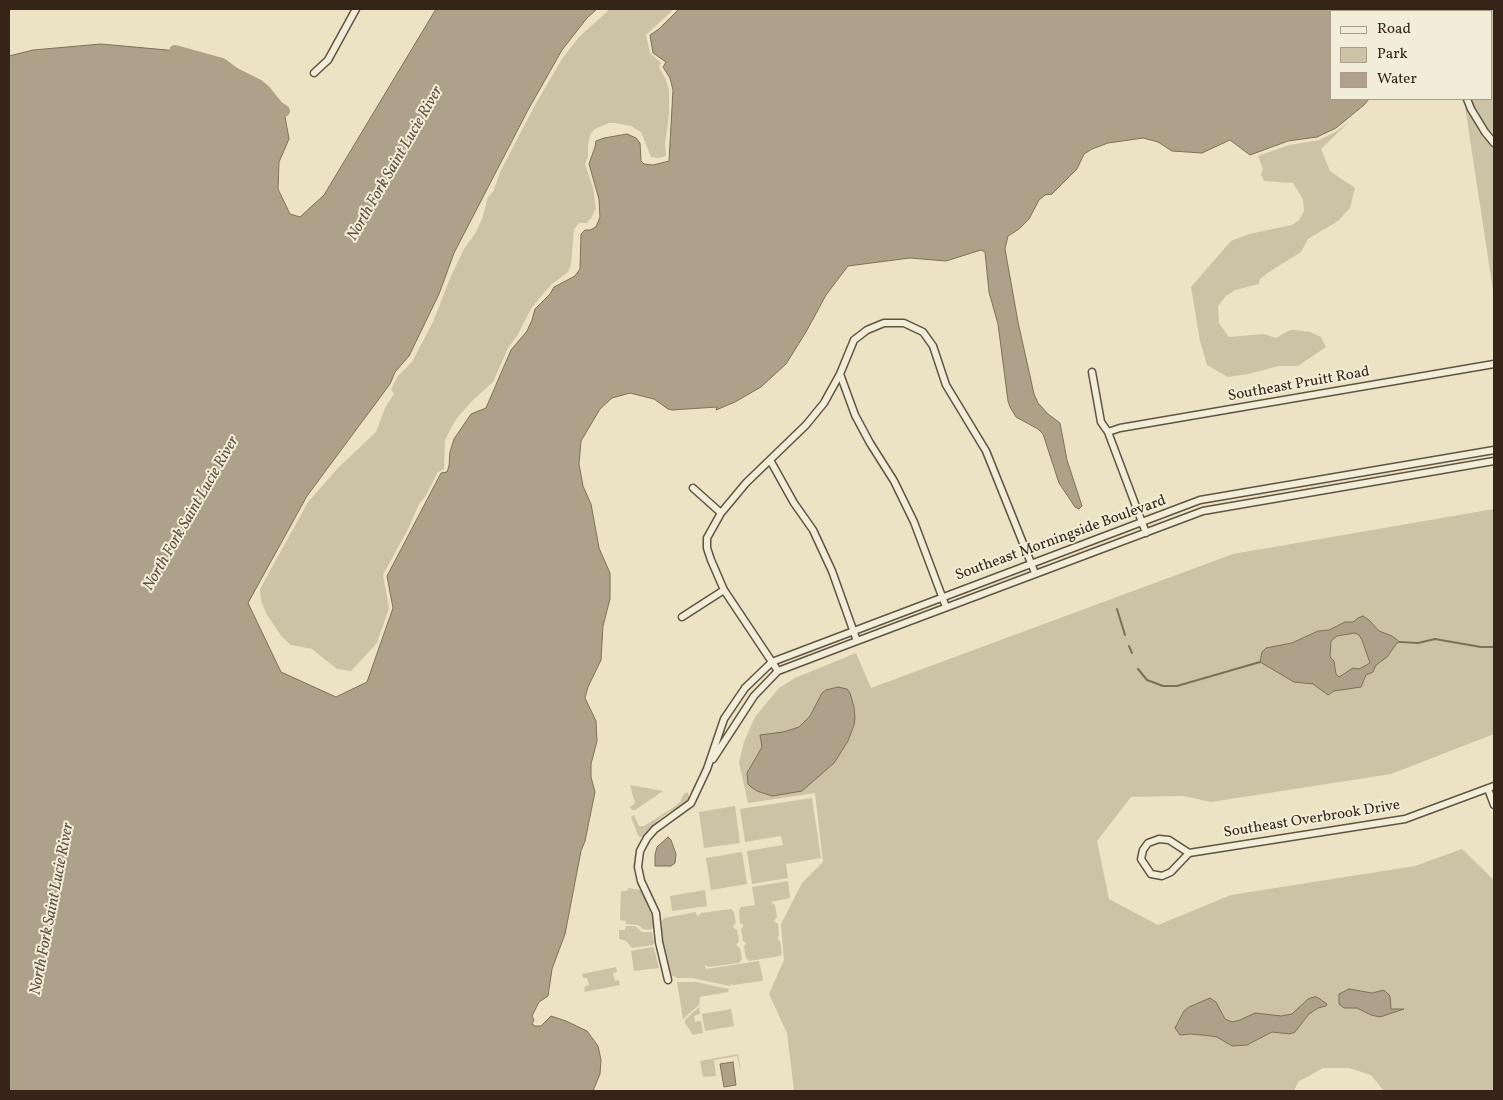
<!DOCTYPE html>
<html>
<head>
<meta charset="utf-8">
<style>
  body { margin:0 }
  #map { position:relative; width:1503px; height:1100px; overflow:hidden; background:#ebe3c3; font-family:Vollkorn,serif }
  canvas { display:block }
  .frame { position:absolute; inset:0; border:10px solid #352417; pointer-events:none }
  .legend { position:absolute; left:1330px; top:10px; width:162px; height:90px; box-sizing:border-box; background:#f2edd8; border:1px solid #a69d8b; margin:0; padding:6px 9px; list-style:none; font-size:15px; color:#352417 }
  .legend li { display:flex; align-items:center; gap:10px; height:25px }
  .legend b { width:25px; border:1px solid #a69d8b }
</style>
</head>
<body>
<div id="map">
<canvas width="1503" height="1100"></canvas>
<div class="frame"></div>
<ul class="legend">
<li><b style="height:6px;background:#f2edd8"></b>Road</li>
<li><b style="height:14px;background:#ccc3a6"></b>Park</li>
<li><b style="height:14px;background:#ada289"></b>Water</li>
</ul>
</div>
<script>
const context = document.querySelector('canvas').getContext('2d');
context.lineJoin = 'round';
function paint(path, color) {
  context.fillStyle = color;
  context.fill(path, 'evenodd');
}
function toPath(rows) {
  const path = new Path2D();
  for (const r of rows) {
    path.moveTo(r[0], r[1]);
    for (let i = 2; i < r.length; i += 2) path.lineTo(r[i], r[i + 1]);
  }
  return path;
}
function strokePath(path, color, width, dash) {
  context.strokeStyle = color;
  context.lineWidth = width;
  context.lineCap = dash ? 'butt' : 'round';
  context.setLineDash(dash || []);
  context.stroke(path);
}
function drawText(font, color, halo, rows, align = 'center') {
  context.font = font + ' Vollkorn,serif';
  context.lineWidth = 4;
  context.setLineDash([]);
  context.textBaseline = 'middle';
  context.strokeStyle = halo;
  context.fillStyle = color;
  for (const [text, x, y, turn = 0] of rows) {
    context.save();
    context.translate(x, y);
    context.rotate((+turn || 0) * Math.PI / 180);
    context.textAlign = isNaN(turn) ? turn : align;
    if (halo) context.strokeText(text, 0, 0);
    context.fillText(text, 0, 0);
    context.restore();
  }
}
const green = toPath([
  [610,9,674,9,646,35,650,53,661,63,659,67,666,80,669,90,669,114,665,144,666,156,658,158,651,157,641,132,631,126,615,123,609,123,595,129,591,133,588,144,588,157,585,164,593,188,596,209,591,218,587,223,579,223,574,229,571,265,568,272,551,285,532,307,517,336,508,348,493,382,473,400,457,418,451,428,445,440,444,469,438,472,425,497,419,504,408,529,383,575,389,608,377,643,351,671,337,669,312,649,291,645,282,637,267,615,261,601,260,589,308,502,338,468,376,432,385,408,394,394,391,389,398,376,412,362,433,322,451,276,464,249,476,232,482,219,488,197,493,192,501,170,535,105,562,59,579,37],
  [1466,9,1494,9,1494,297,1464,100,1466,99,1492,99,1492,11,1464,11],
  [1351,120,1321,149,1330,171,1355,188,1350,208,1338,221,1308,239,1301,252,1269,272,1260,279,1259,284,1235,290,1226,296,1218,306,1219,323,1229,337,1264,334,1276,338,1290,330,1295,330,1310,332,1321,337,1326,347,1298,366,1279,366,1248,374,1228,377,1207,365,1200,341,1191,287,1231,241,1249,234,1292,225,1299,220,1304,211,1303,199,1293,183,1264,181,1261,175,1263,169,1258,156,1289,145,1319,140,1337,131],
  [1494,509,1494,734,1391,774,1211,802,1183,796,1131,797,1097,841,1109,899,1158,925,1231,895,1415,866,1462,849,1494,880,1494,1091,1384,1091,1371,1075,1349,1068,1323,1068,1298,1082,1294,1091,794,1091,787,1033,769,994,784,960,781,924,802,883,823,862,815,793,748,803,739,762,744,742,755,717,779,688,795,678,856,653,871,688,1233,554],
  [630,785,663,791,635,810,632,810,630,807,635,803],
  [688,792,689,798,684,805,669,812,658,820,645,836,640,837,638,835,631,817,634,815,639,826,644,826,674,807,680,802,684,794],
  [812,798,821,858,786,864,788,878,752,884,747,851,783,845,781,836,745,842,740,809],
  [735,806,740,843,704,848,699,812],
  [742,852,747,884,711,890,706,858],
  [788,881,790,898,771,902,775,905,777,917,774,921,778,924,779,935,777,939,780,941,782,953,780,956,749,961,746,958,744,947,746,943,743,941,741,929,744,925,740,923,739,911,741,907,755,905,752,887],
  [628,888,642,890,652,916,653,927,651,930,643,929,638,925,626,924,626,921,620,920,621,891,627,891],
  [705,890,707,906,672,911,670,896],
  [731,909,734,912,736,923,733,927,737,930,739,941,736,945,740,948,742,959,739,963,709,967,705,965,706,969,759,961,763,979,762,981,733,985,731,984,730,986,692,978,678,978,670,975,663,947,662,921,664,918,696,912,697,917,701,913],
  [626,926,635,926,642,932,652,932,654,943,653,945,632,948,626,941,619,939,619,930,625,930],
  [652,947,654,948,659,968,634,971,631,951],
  [616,967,617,972,613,973,615,981,619,980,620,985,585,992,584,987,589,985,587,978,583,978,582,974],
  [677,982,696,982,729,989,728,992,700,997,699,1005,683,1019],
  [699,1007,700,1014,694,1016,695,1022,701,1021,703,1033,693,1035,685,1023,685,1020],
  [731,1009,734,1026,705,1031,702,1014],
  [738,1054,742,1076,737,1056,714,1060,716,1076,703,1077,700,1061]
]);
const water = toPath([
  [436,9,597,9,587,18,562,50,528,110,454,253,439,294,409,356,395,372,390,384,307,496,248,603,281,672,336,697,367,682,393,608,387,576,441,473,447,472,449,466,450,452,454,439,471,414,486,408,511,350,527,331,532,320,535,309,550,294,554,287,575,276,580,269,581,234,585,230,590,230,596,227,600,217,599,199,589,164,595,147,596,141,604,138,627,134,636,138,640,143,641,161,644,164,653,165,669,161,673,90,670,78,663,67,666,62,653,53,650,35,659,29,679,9,1422,9,1421,11,1332,11,1332,99,1369,99,1364,105,1336,128,1317,137,1288,141,1250,155,1230,140,1202,153,1172,151,1158,142,1143,138,1108,143,1092,149,1084,154,1077,169,1052,194,1045,195,1039,200,1029,219,1019,229,1008,236,1005,249,1018,322,1034,394,1038,403,1048,414,1060,423,1067,460,1082,506,1079,509,1075,507,1059,483,1043,434,1038,429,1016,417,1010,407,1008,401,998,324,989,292,985,252,981,250,946,261,910,258,848,266,826,295,806,332,786,364,761,387,735,402,716,410,717,407,672,410,668,409,654,399,630,393,612,398,600,409,581,441,579,464,583,486,591,504,599,548,610,573,610,599,603,626,601,660,588,687,585,698,596,721,597,741,591,764,591,777,595,792,585,841,581,851,565,934,552,969,548,996,539,1002,532,1016,534,1020,532,1024,535,1026,541,1026,551,1016,566,1021,587,1031,598,1046,601,1060,600,1074,593,1091,9,1091,9,56,33,50,101,44,167,50,222,64,265,91,277,106,284,111,289,139,279,162,278,189,290,214,300,217,324,195,436,9],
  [1363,616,1369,620,1379,631,1392,636,1400,642,1397,643,1387,657,1376,665,1373,672,1366,675,1361,687,1334,691,1328,695,1313,684,1294,682,1260,662,1262,652,1266,648,1292,643,1318,631,1329,630,1345,622,1353,622,1358,618,1363,616],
  [1355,633,1359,635,1362,640,1370,663,1359,669,1353,668,1339,677,1336,674,1334,661,1330,657,1331,641,1337,636,1355,633],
  [838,687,847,689,850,693,854,707,855,718,854,725,848,741,834,763,802,791,772,796,757,791,751,787,748,784,747,773,762,747,760,735,783,732,799,727,810,716,822,693,826,690,838,687],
  [668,837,671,840,676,854,675,863,671,866,655,866,655,855,657,847,668,837],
  [1349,989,1372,993,1384,990,1390,996,1391,1009,1404,1009,1380,1017,1371,1015,1357,1008,1344,1008,1339,1004,1339,994,1349,989],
  [1314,997,1317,997,1327,1004,1326,1006,1318,1008,1309,1014,1295,1032,1290,1034,1272,1032,1247,1045,1232,1046,1217,1037,1211,1036,1191,1034,1180,1035,1175,1028,1184,1011,1189,1007,1210,998,1216,1002,1225,1019,1232,1022,1240,1020,1255,1013,1281,1016,1292,1014,1308,999,1314,997],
  [733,1062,736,1085,724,1087,720,1064,733,1062]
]);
const stream = toPath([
  [1117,609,1125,635],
  [1400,642,1418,643,1435,639,1481,647,1494,647],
  [1129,646,1132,653],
  [1138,669,1147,680,1163,686,1177,686,1260,662]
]);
const river = toPath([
  [175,51,222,64,234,73,258,85,265,91,278,107,284,111]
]);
const street = toPath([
  [1454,11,1455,9],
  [314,73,328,60,356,9],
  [1467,99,1471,109,1485,132,1494,143],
  [1092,372,1101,422,1108,432,1146,533],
  [840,374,855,415,870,443,894,481,914,522,946,607],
  [1108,432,1120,428,1494,364],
  [770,460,794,503,813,530,832,571,857,641],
  [693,488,721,513],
  [682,617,724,590],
  [778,671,724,590,711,560,707,548,707,538,721,513,746,483,806,425,824,403,840,374,854,340,867,330,884,323,904,323,923,332,933,346,946,385,986,451,1035,573],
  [713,759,754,696,778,671,857,641,1203,511,1494,461],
  [1488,789,1494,805],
  [1189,853,1169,840,1159,839,1148,843,1143,850,1141,859,1151,874,1162,876,1171,872,1189,853,1405,819,1494,786],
  [668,980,659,942,656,913,641,881,638,867,640,851,647,838,655,829,691,803,707,769,724,719,745,688,772,662,1200,500,1494,450]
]);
const streetNames = [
  ["Southeast Pruitt Road",1299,385,-10],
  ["Southeast Morningside Boulevard",1061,539,-20],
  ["Southeast Overbrook Drive",1312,820,-9]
];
const waterNames = [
  ["North Fork Saint Lucie River",396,164,-60],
  ["North Fork Saint Lucie River",192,514,-60],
  ["North Fork Saint Lucie River",53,909,-79]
];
paint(green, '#ccc3a6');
paint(water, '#ada289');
strokePath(water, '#7d705b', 1);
strokePath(stream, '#7d705b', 2);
strokePath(river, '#ada289', 12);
strokePath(street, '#625442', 9);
strokePath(street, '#f2edd8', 6);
drawText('15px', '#352417', '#f2edd8', streetNames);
drawText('italic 16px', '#5f503f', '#f2edd8', waterNames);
</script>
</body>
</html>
